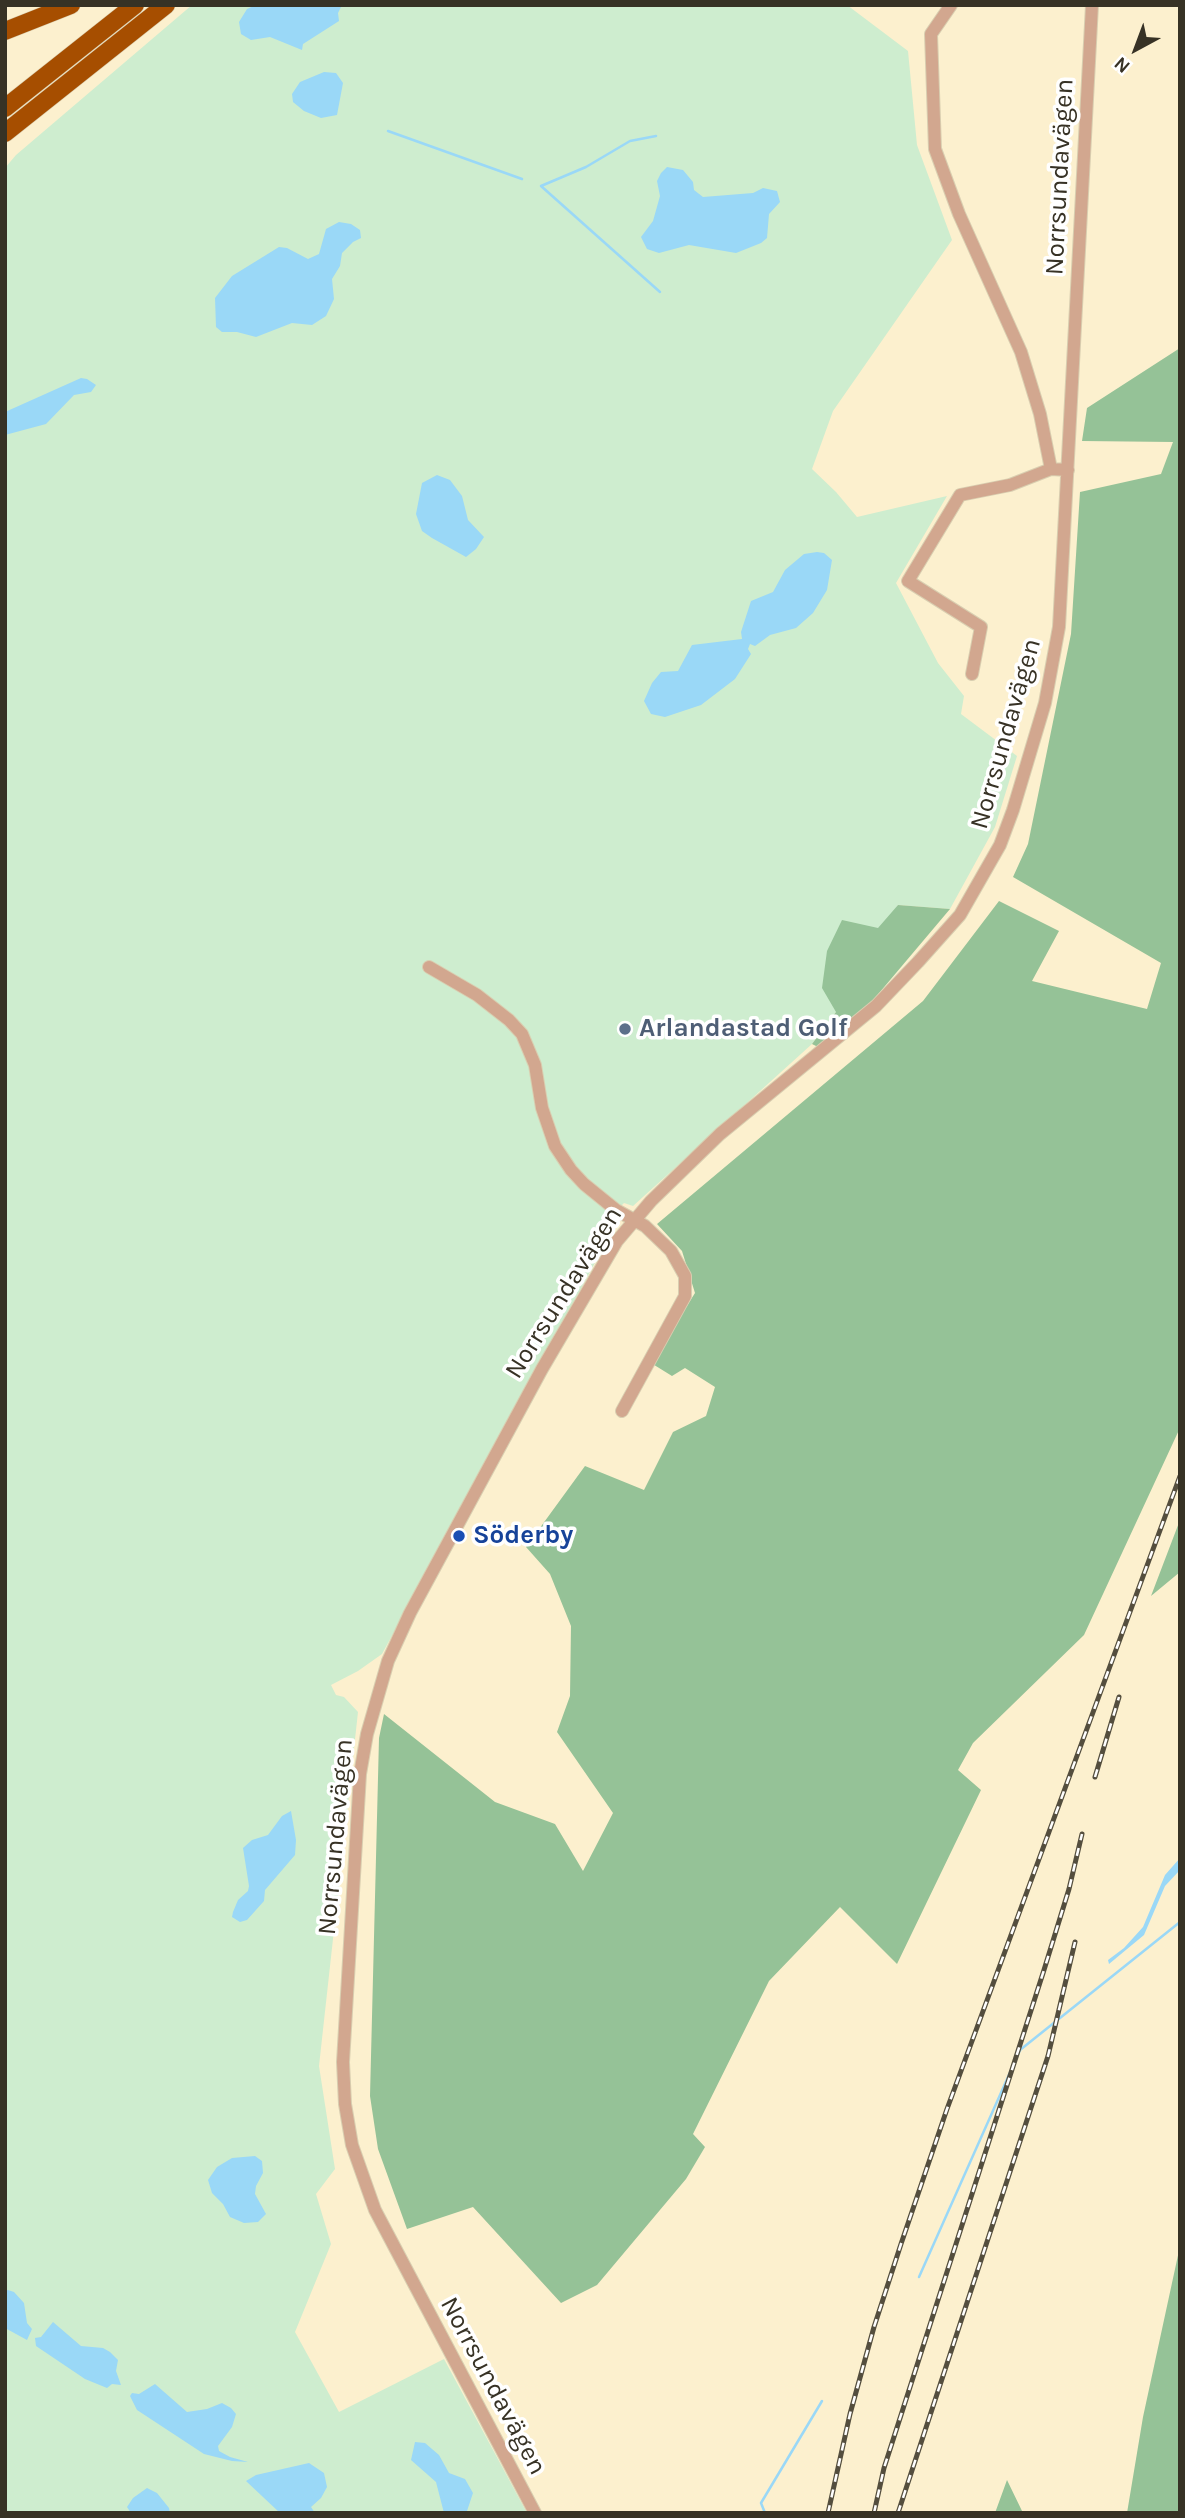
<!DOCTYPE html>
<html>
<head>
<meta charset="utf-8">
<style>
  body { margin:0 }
  #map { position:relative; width:1185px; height:2518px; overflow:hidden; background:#fcf0ce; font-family:Karla,sans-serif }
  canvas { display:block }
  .frame { position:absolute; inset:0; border:7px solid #373225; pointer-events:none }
  .north { position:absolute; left:1101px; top:14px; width:70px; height:70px; -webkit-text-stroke:5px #fff; paint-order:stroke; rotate:221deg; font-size:19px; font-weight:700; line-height:28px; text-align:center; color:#373225 }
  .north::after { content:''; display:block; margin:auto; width:24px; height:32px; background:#373225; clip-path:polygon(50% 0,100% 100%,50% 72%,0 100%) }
</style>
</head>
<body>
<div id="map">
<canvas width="1185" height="2518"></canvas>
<div class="frame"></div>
<div class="north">N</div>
</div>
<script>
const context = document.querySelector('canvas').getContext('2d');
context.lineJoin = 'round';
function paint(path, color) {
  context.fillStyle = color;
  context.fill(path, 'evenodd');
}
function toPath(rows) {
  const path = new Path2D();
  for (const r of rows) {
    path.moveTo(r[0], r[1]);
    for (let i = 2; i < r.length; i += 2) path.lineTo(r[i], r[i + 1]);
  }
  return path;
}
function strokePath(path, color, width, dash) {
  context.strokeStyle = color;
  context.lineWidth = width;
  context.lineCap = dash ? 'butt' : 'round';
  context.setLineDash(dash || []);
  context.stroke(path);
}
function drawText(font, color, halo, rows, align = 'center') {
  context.font = font + ' Karla,sans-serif';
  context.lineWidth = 7;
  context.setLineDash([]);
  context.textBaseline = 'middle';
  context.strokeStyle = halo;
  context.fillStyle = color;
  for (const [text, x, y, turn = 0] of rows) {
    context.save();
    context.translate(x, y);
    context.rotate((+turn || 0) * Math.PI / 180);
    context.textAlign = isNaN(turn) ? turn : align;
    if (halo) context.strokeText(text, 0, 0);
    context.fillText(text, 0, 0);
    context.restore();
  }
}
const green = toPath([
  [192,5,847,5,908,51,917,145,952,240,833,411,812,469,836,492,857,517,947,496,896,583,938,663,964,696,961,714,1017,756,995,827,950,909,898,905,836,1012,812,1044,633,1206,624,1203,613,1214,615,1226,382,1654,358,1671,331,1685,336,1695,344,1697,358,1712,319,2066,335,2169,316,2194,331,2244,295,2332,339,2412,444,2359,527,2513,5,2513,5,168,16,155]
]);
const forest = toPath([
  [1180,348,1179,1430,1084,1635,973,1743,958,1770,981,1790,897,1964,840,1907,769,1981,693,2134,705,2147,686,2179,597,2285,561,2303,473,2207,407,2229,378,2149,370,2096,379,1738,384,1714,495,1802,555,1824,583,1871,613,1813,557,1732,570,1696,571,1626,550,1574,526,1547,585,1466,644,1490,673,1432,706,1416,715,1387,685,1368,672,1376,651,1363,695,1293,682,1251,657,1224,923,1001,999,901,1059,931,1032,981,1147,1009,1161,963,1013,877,1028,844,1071,634,1080,492,1161,474,1173,442,1082,441,1087,408],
  [898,905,950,909,869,1005,818,1047,812,1044,836,1012,822,988,827,951,842,920,878,928],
  [1180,1520,1180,1572,1151,1596],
  [1180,2246,1180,2513,1127,2513,1143,2417],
  [1007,2480,1023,2513,995,2513]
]);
const water = toPath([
  [256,5,342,5,338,13,339,21,303,44,302,50,270,37,251,40,241,34,239,22,247,9],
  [324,72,336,73,343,83,337,115,321,118,304,111,293,102,292,94,300,82],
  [667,167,683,170,693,182,694,190,703,197,753,193,763,188,777,191,780,202,769,214,767,238,761,243,736,253,689,245,659,253,647,249,641,237,653,221,660,196,657,181,661,173],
  [339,222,351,224,360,230,361,238,353,242,342,253,340,266,332,279,334,299,326,316,312,325,292,323,256,337,237,332,222,332,216,327,215,298,232,276,279,247,287,248,308,259,319,254,326,229],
  [81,378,87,379,96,385,91,392,74,395,46,424,5,435,5,412],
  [437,475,450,480,462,496,468,520,484,537,476,549,466,557,432,538,422,531,416,514,422,483],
  [817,552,824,553,832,560,827,590,813,613,796,628,770,635,755,646,750,644,748,649,751,654,735,679,701,705,665,717,651,714,644,701,652,683,661,672,678,671,692,645,742,639,741,632,751,601,773,592,785,570,804,554],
  [291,1811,296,1840,295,1855,265,1890,264,1901,247,1920,240,1922,232,1917,233,1912,238,1900,248,1891,249,1886,243,1848,252,1840,268,1835,282,1816],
  [1180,1858,1180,1870,1165,1886,1144,1935,1109,1964,1108,1960,1124,1948,1143,1927,1165,1875],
  [255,2156,262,2161,263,2173,256,2186,255,2194,266,2214,258,2222,244,2223,230,2217,223,2204,212,2193,208,2180,217,2167,232,2158],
  [8,2290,14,2292,24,2303,27,2323,32,2329,27,2340,5,2328,5,2291],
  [53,2322,81,2346,103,2348,110,2352,118,2360,116,2371,121,2385,112,2384,107,2388,85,2379,36,2346,35,2338,41,2337],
  [155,2384,187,2412,207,2409,222,2403,231,2408,236,2414,232,2427,218,2446,219,2451,230,2457,248,2462,232,2461,204,2454,137,2410,130,2396,132,2393,139,2394],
  [415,2442,425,2443,439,2455,449,2473,465,2479,473,2493,467,2511,469,2513,444,2513,436,2482,411,2460],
  [309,2463,324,2473,327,2487,321,2498,311,2507,315,2513,280,2513,246,2481,256,2475],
  [147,2488,157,2493,169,2508,170,2513,131,2513,127,2507,133,2498]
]);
const stream = toPath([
  [388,131,522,179],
  [656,136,630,141,586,167,541,186,660,292],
  [919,2277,1020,2050,1180,1922],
  [765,2513,761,2503,822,2401]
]);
const minor = toPath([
  [951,5,931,34,935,149,959,214,1021,352,1040,414,1051,469,1068,470],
  [972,674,981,627,908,581,960,495,1010,485,1051,469],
  [429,967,477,995,509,1020,522,1034,535,1065,542,1108,555,1146,571,1170,584,1184,616,1210,645,1226,671,1251,685,1276,685,1296,622,1411],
  [535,2513,375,2210,352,2145,345,2104,343,2062,360,1774,367,1734,388,1661,410,1613,542,1369,617,1241,651,1201,720,1134,876,1006,918,962,960,915,1000,845,1013,810,1045,703,1059,627,1092,5]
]);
const highway = toPath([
  [5,31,71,5],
  [5,108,135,5],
  [5,133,166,5]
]);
const rail = toPath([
  [1095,1777,1119,1697],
  [828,2513,850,2414,874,2327,901,2244,947,2109,1180,1476],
  [874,2513,884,2468,1044,1970,1069,1889,1082,1834],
  [898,2513,1048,2056,1075,1942]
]);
const markers = [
  [625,1029,7,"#5c6f8a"],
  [459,1536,7,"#1a4fb4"]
];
const streetNames = [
  ["Norrsundavägen",1060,177,-87],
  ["Norrsundavägen",1006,734,-74],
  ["Norrsundavägen",564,1293,-58],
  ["Norrsundavägen",336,1837,-85],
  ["Norrsundavägen",493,2386,62]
];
const serviceNames = [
  ["Arlandastad Golf",639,1029]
];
const transitNames = [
  ["Söderby",473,1536]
];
paint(green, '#ceedcf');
paint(forest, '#95c297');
paint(water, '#9ad8f7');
strokePath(stream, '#9ad8f7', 2.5);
strokePath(minor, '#d9ceb0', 14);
strokePath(highway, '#d9ceb0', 19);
strokePath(minor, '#d2a78f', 12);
strokePath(highway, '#a64e00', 18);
strokePath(rail, '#544e3e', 5);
strokePath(rail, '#fff', 2.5, [8]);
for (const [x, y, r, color] of markers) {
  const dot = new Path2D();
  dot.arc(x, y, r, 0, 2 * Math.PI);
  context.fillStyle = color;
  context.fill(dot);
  strokePath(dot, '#fff', 2.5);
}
drawText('26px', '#373225', '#fff', streetNames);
drawText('bold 26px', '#4e5e75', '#fff', serviceNames, 'left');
drawText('bold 26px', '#164399', '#fff', transitNames, 'left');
</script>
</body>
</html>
